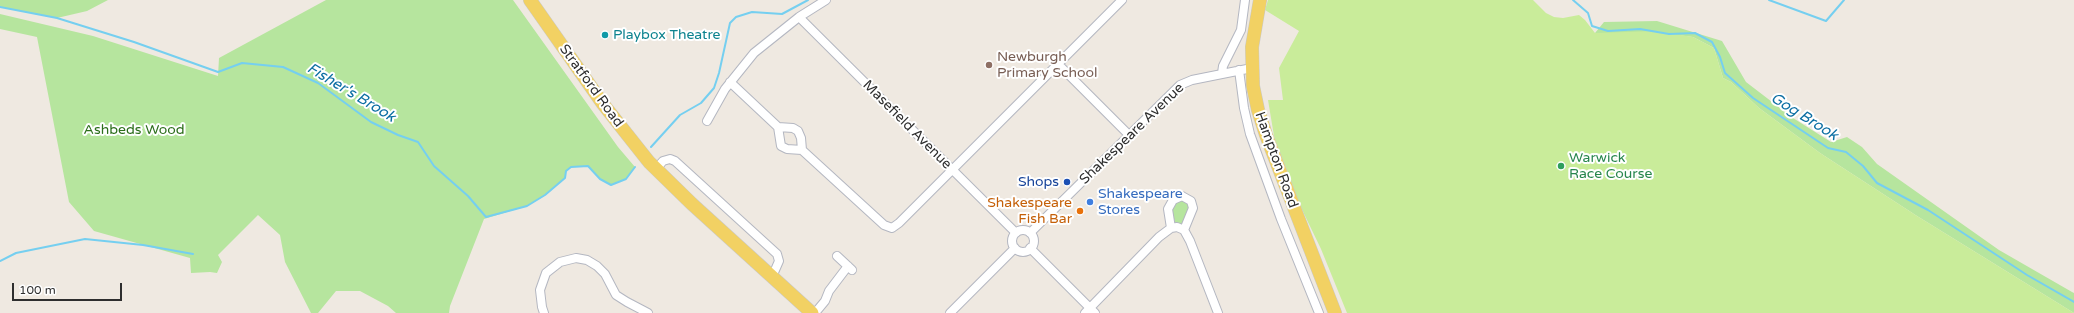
<!DOCTYPE html>
<html>
<head>
<meta charset="utf-8">
<style>
  body { margin:0 }
  #map { position:relative; width:2074px; height:313px; overflow:hidden; background:#efe9e1; font-family:"Varela Round",sans-serif }
  canvas { display:block }
  .scale { position:absolute; left:12px; top:283px; width:110px; height:18px; box-sizing:border-box; border:2px solid #2e2e2e; border-top:0; padding-left:5px; font-size:12px; line-height:14px; white-space:nowrap; color:#2e2e2e; -webkit-text-stroke:3px #fff; paint-order:stroke }
</style>
</head>
<body>
<div id="map">
<canvas width="2074" height="313"></canvas>
<div class="scale">100 m</div>
</div>
<script>
const context = document.querySelector('canvas').getContext('2d');
context.lineJoin = 'round';
function paint(path, color) {
  context.fillStyle = color;
  context.fill(path, 'evenodd');
}
function toPath(rows) {
  const path = new Path2D();
  for (const r of rows) {
    if (r.length === 3) {
      path.moveTo(r[0] + r[2], r[1]);
      path.arc(r[0], r[1], r[2], 0, 2 * Math.PI);
      continue;
    }
    path.moveTo(r[0], r[1]);
    for (let i = 2; i < r.length; i += 2) path.lineTo(r[i], r[i + 1]);
  }
  return path;
}
function strokePath(path, color, width, dash) {
  context.strokeStyle = color;
  context.lineWidth = width;
  context.lineCap = dash ? 'butt' : 'round';
  context.setLineDash(dash || []);
  context.stroke(path);
}
function drawText(font, color, halo, rows, align = 'center') {
  context.font = font + ' "Varela Round",sans-serif';
  context.lineWidth = 4;
  context.setLineDash([]);
  context.textBaseline = 'middle';
  context.strokeStyle = halo;
  context.fillStyle = color;
  for (const [text, x, y, turn = 0] of rows) {
    context.save();
    context.translate(x, y);
    context.rotate((+turn || 0) * Math.PI / 180);
    context.textAlign = isNaN(turn) ? turn : align;
    if (halo) context.strokeText(text, 0, 0);
    context.fillText(text, 0, 0);
    context.restore();
  }
}
const green = toPath([
  [0,0,108,0,87,11,57,18,0,7],
  [326,0,513,0,618,147,635,167,626,179,611,185,600,179,588,166,571,167,566,171,565,178,547,194,527,206,484,219,450,306,449,313,396,313,388,306,360,291,336,291,318,313,311,313,285,262,280,235,258,215,218,255,222,262,217,273,210,272,191,273,190,258,94,231,69,202,37,37,0,29,0,14,93,36,218,76,219,58],
  [1657,21,1722,41,1746,82,1793,118,1831,142,1847,137,1862,147,1877,164,1999,250,2072,292,2074,293,2074,313,1917,216,1820,153,1759,108,1731,82,1723,78,1714,48,1693,37,1669,34,1595,33,1604,22],
  [1182,200,1187,201,1191,210,1183,224,1180,225,1175,222,1172,212,1174,203]
]);
const pitch = toPath([
  [1268,0,1533,0,1546,13,1554,17,1563,18,1579,15,1585,20,1595,33,1655,31,1693,37,1714,48,1723,78,1731,82,1759,108,1820,153,1917,216,2074,313,1347,313,1321,249,1294,193,1276,148,1268,100,1283,100,1279,68,1299,31,1265,10]
]);
const stream = toPath([
  [1573,0,1588,13,1592,26,1608,31,1640,29,1669,34,1695,33,1712,42,1720,57,1725,73,1753,98,1828,148,1846,152,1863,166,1877,183,1928,210,2027,275,2074,302],
  [1769,0,1826,21,1844,0],
  [0,7,57,18,134,42,218,72,242,63,283,67,318,83,371,122,398,135,418,142,434,166,468,196,486,217,527,206,545,195,565,178,566,171,571,167,588,166,600,179,611,185,626,179,635,167],
  [651,147,680,115,701,103,714,88,719,73,730,23,736,17,752,12,782,14,808,0],
  [0,261,16,253,85,239,143,245,193,254]
]);
const minor = toPath([
  [799,17,1016,233],
  [1058,64,1129,135],
  [1239,70,1244,108,1250,134,1281,219,1319,313],
  [1222,73,1223,66,1241,30,1245,0],
  [730,82,778,127,793,128,798,131,801,138,802,150,884,225,892,228,899,223,1122,0],
  [707,121,725,89,754,53,799,17,826,0],
  [778,127,781,146,787,149,802,150],
  [656,169,663,161,670,159,675,161,777,254,779,261,772,277],
  [1182,196,1191,201,1193,208,1184,230,1177,227,1171,228,1168,209,1173,200,1182,196],
  [1184,230,1190,241,1218,313],
  [1023,241,11],
  [1030,233,1180,85,1192,80,1252,68],
  [1030,248,1095,313],
  [837,256,852,270],
  [544,313,542,307,540,290,546,273,560,262,576,258,587,260,597,266,605,274,616,295,627,302,648,313],
  [815,313,825,301,829,291,848,266],
  [950,313,1015,248],
  [1085,313,1159,237,1171,228]
]);
const primary = toPath([
  [530,0,603,104,649,162,692,204,812,313],
  [1260,0,1252,47,1253,86,1258,110,1266,135,1335,313]
]);
const markers = [
  [605,35,4,"#0f9aa8"],
  [989,65,4,"#8d6e63"],
  [1561,166,4,"#2e9e5b"],
  [1067,182,4,"#1a4fb4"],
  [1090,202,4,"#3f7fe0"],
  [1080,211,4,"#e8710a"]
];
const cultureNames = [
  ["Playbox Theatre",613,35]
];
const educationNames = [
  ["Newburgh",997,57],
  ["Primary School",997,73]
];
const streetNames = [
  ["Stratford Road",591,86,54],
  ["Masefield Avenue",907,125,45],
  ["Shakespeare Avenue",1132,134,-44],
  ["Hampton Road",1276,160,70]
];
const parkNames = [
  ["Ashbeds Wood",134,130]
];
const leisureNames = [
  ["Warwick",1569,158],
  ["Race Course",1569,174]
];
const transitNames = [
  ["Shops",1059,182]
];
const shopNames = [
  ["Shakespeare",1098,194],
  ["Stores",1098,210]
];
const foodNames = [
  ["Shakespeare",1072,203],
  ["Fish Bar",1072,219]
];
const waterNames = [
  ["Fisher's Brook",351,93,31],
  ["Gog Brook",1804,117,32]
];
paint(green, '#b6e59e');
paint(pitch, '#c9ec9a');
strokePath(stream, '#75cff0', 2);
strokePath(minor, '#b4b7c1', 10);
strokePath(primary, '#c9c9c9', 14);
strokePath(minor, '#fff', 8);
strokePath(primary, '#f2d163', 13);
for (const [x, y, r, color] of markers) {
  const dot = new Path2D();
  dot.arc(x, y, r, 0, 2 * Math.PI);
  context.fillStyle = color;
  context.fill(dot);
  strokePath(dot, '#fff', 1.5);
}
drawText('14px', '#0d838f', '#fff', cultureNames, 'left');
drawText('14px', '#785e54', '#fff', educationNames, 'left');
drawText('14px', '#2e2e2e', '#fff', streetNames);
drawText('14px', '#2c6e1b', '#fff', parkNames);
drawText('14px', '#27864d', '#fff', leisureNames, 'left');
drawText('14px', '#164399', '#fff', transitNames, 'right');
drawText('14px', '#366cbe', '#fff', shopNames, 'left');
drawText('14px', '#c56008', '#fff', foodNames, 'right');
drawText('italic 15px', '#0d6fa3', '#fff', waterNames);
</script>
</body>
</html>
